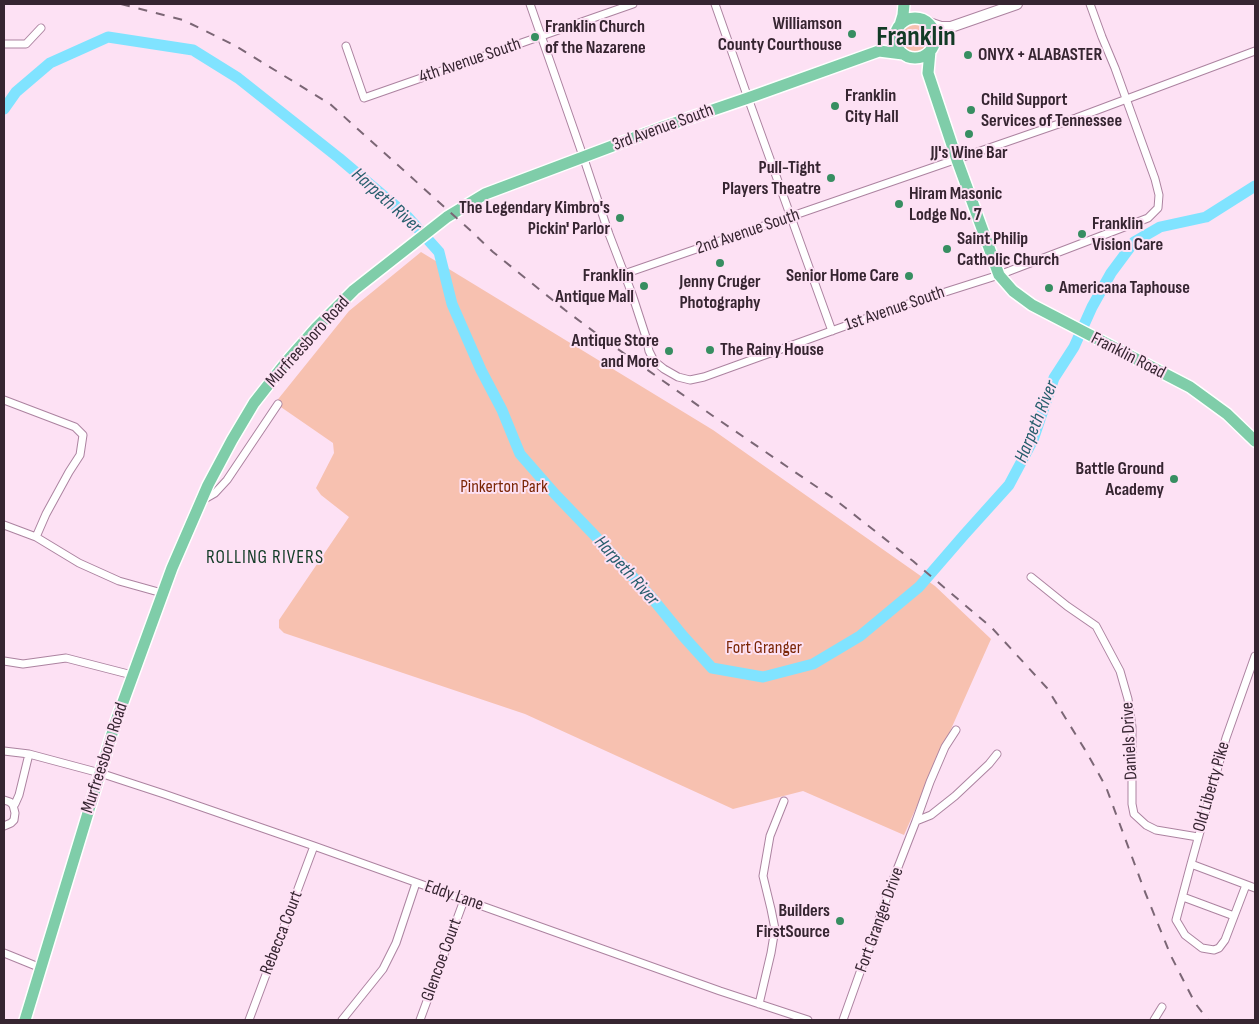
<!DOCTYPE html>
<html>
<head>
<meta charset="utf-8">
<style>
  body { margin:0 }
  #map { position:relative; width:1259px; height:1024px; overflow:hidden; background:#fde1f4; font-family:"Sofia Sans Condensed",sans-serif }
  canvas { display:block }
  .frame { position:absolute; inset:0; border:5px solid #362531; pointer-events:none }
</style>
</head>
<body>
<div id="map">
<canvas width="1259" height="1024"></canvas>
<div class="frame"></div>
</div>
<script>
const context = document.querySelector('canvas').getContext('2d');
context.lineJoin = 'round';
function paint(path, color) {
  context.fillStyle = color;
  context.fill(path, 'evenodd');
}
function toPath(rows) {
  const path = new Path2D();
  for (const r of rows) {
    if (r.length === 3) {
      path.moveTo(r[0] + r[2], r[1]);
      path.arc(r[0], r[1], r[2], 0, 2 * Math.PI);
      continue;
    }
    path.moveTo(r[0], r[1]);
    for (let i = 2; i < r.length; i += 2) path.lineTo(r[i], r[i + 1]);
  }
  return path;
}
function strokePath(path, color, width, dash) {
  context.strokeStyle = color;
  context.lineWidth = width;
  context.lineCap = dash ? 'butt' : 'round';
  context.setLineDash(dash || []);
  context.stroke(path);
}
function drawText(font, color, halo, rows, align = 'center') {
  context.font = font + ' "Sofia Sans Condensed",sans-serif';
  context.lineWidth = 4;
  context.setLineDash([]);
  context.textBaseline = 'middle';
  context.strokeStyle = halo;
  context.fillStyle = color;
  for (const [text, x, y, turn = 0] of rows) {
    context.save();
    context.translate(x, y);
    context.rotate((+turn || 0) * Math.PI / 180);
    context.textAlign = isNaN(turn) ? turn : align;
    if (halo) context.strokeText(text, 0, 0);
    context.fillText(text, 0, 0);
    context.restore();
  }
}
const green = toPath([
  [916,37,15],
  [421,252,713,430,935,586,991,639,904,835,803,791,733,809,525,714,284,633,279,628,279,620,349,517,321,495,316,488,334,453,333,443,275,403,349,311]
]);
const river = toPath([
  [4,109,16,92,50,63,108,37,193,50,238,78,339,158,405,214,439,252,452,304,481,370,502,410,520,454,555,494,600,541,652,598,683,636,712,668,763,677,813,664,860,636,919,587,964,535,1009,485,1033,440,1054,378,1074,347,1092,307,1111,273,1134,242,1160,227,1206,217,1255,186]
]);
const minor = toPath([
  [530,4,583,156,609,234,632,294,646,337,649,351,654,361,664,369,678,377,690,380,704,377,895,308,999,275,1148,218,1158,208,1159,195,1155,179,1115,68,1102,37,1090,4],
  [715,4,748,98,832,331],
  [4,44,26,44,41,28],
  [346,46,364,98,633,4],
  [624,274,1076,118,1255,51],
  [4,400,75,427,83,435,80,455,69,472,46,514,36,537],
  [201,501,215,493,227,480,278,404],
  [4,525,36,537,79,563,119,581,162,593],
  [1031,577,1067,606,1096,626,1120,671,1128,699,1132,727,1132,804,1134,814,1146,825,1156,830,1198,837],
  [4,661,23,664,66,658,132,675],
  [4,751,29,754,100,773,164,794,314,846,720,991,808,1020],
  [4,800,10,802,13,805,15,813,14,820,11,823,4,826],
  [13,805,15,804,19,795,29,754],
  [916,821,930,782,945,747,956,730],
  [1191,864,1255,888],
  [1246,885,1225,940,1219,948,1214,950,1202,948,1185,935,1176,920,1191,864,1226,738,1255,656],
  [1183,897,1234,916],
  [4,953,41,968],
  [759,1004,771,953,775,929,771,909,763,876,770,836,784,801],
  [249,1020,314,846],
  [342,1020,383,969,396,943,416,883],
  [420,1020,464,900],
  [843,1020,893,880,916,821,931,815,955,796,989,764,997,754],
  [1154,1020,1162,1007]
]);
const secondary = toPath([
  [929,23,941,27,951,27],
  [935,43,945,31,951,27,1017,4]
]);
const primary = toPath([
  [915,38,20],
  [900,25,903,15,904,4],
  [930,51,928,73,957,160,999,275,1013,291,1032,305,1190,387,1227,414,1255,441],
  [25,1020,115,724,172,568,208,485,232,440,254,403,287,361,316,328,354,290,447,217,485,194,663,127,748,98,879,51,903,54]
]);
const rail = toPath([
  [121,4,183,20,234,45,330,104,471,231,493,252,565,310,605,340,713,416,833,498,913,561,992,628,1047,688,1087,753,1106,787,1145,892,1171,956,1195,1003,1208,1020]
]);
const markers = [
  [852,34,5,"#378e61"],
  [535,37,5,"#378e61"],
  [968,55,5,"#378e61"],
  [835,106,5,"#378e61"],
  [971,110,5,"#378e61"],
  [969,134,5,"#378e61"],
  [831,178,5,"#378e61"],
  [899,204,5,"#378e61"],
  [620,218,5,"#378e61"],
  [1082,234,5,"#378e61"],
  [947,249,5,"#378e61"],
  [720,263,5,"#378e61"],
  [909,276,5,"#378e61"],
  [644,286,5,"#378e61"],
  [1049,288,5,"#378e61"],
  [710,350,5,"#378e61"],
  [669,351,5,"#378e61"],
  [1174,479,5,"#378e61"],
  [840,921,5,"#378e61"]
];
const poiNames = [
  ["Williamson",842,24,"right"],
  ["County Courthouse",842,45,"right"],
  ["Franklin Church",545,27],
  ["of the Nazarene",545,48],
  ["ONYX + ALABASTER",978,55],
  ["Franklin",845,96],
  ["City Hall",845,117],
  ["Child Support",981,100],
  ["Services of Tennessee",981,121],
  ["JJ's Wine Bar",969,153,"center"],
  ["Pull-Tight",821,168,"right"],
  ["Players Theatre",821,189,"right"],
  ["Hiram Masonic",909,194],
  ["Lodge No. 7",909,215],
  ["The Legendary Kimbro's",610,208,"right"],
  ["Pickin' Parlor",610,229,"right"],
  ["Franklin",1092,224],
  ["Vision Care",1092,245],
  ["Saint Philip",957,239],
  ["Catholic Church",957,260],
  ["Franklin",634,276,"right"],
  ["Antique Mall",634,297,"right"],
  ["Senior Home Care",899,276,"right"],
  ["Jenny Cruger",720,282,"center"],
  ["Photography",720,303,"center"],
  ["Americana Taphouse",1059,288],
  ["Antique Store",659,341,"right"],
  ["and More",659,362,"right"],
  ["The Rainy House",720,350],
  ["Battle Ground",1164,469,"right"],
  ["Academy",1164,490,"right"],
  ["Builders",830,911,"right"],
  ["FirstSource",830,932,"right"]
];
const streetNames = [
  ["4th Avenue South",470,61,-19],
  ["3rd Avenue South",663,128,-20],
  ["2nd Avenue South",748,232,-19],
  ["1st Avenue South",895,309,-19],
  ["Murfreesboro Road",308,342,-48],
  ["Franklin Road",1128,356,27],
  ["Daniels Drive",1130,741,-93],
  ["Murfreesboro Road",105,758,-72],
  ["Old Liberty Pike",1212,787,-74],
  ["Eddy Lane",454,896,19],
  ["Fort Granger Drive",880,920,-70],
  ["Rebecca Court",282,933,-69],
  ["Glencoe Court",442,960,-70]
];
const parkNames = [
  ["Pinkerton Park",504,487],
  ["Fort Granger",764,648]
];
const waterNames = [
  ["Harpeth River",386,201,42],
  ["Harpeth River",1037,422,-68],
  ["Harpeth River",626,571,48]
];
const neighbourhoodNames = [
  ["ROLLING RIVERS",265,558]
];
const townNames = [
  ["Franklin",916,38]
];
paint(green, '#f7c1b0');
strokePath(river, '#80e3ff', 11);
strokePath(minor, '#ac83a0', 9);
strokePath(secondary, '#ac83a0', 12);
strokePath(primary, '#fff', 14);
strokePath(minor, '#fff', 7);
strokePath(secondary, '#fff', 10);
strokePath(primary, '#7fcda9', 11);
strokePath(rail, '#7b6675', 2, [9, 9]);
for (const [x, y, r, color] of markers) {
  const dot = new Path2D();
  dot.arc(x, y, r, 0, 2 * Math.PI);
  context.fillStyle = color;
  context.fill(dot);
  strokePath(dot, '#fde1f4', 2);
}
drawText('bold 18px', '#362531', '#fde1f4', poiNames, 'left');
drawText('18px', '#362531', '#fde1f4', streetNames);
drawText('18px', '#7b2606', '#fde1f4', parkNames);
drawText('italic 19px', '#275e6d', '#fde1f4', waterNames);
context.letterSpacing = '1px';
drawText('19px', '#123b26', '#fde1f4', neighbourhoodNames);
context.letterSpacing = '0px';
drawText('bold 28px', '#123b26', '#fde1f4', townNames);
</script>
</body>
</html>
